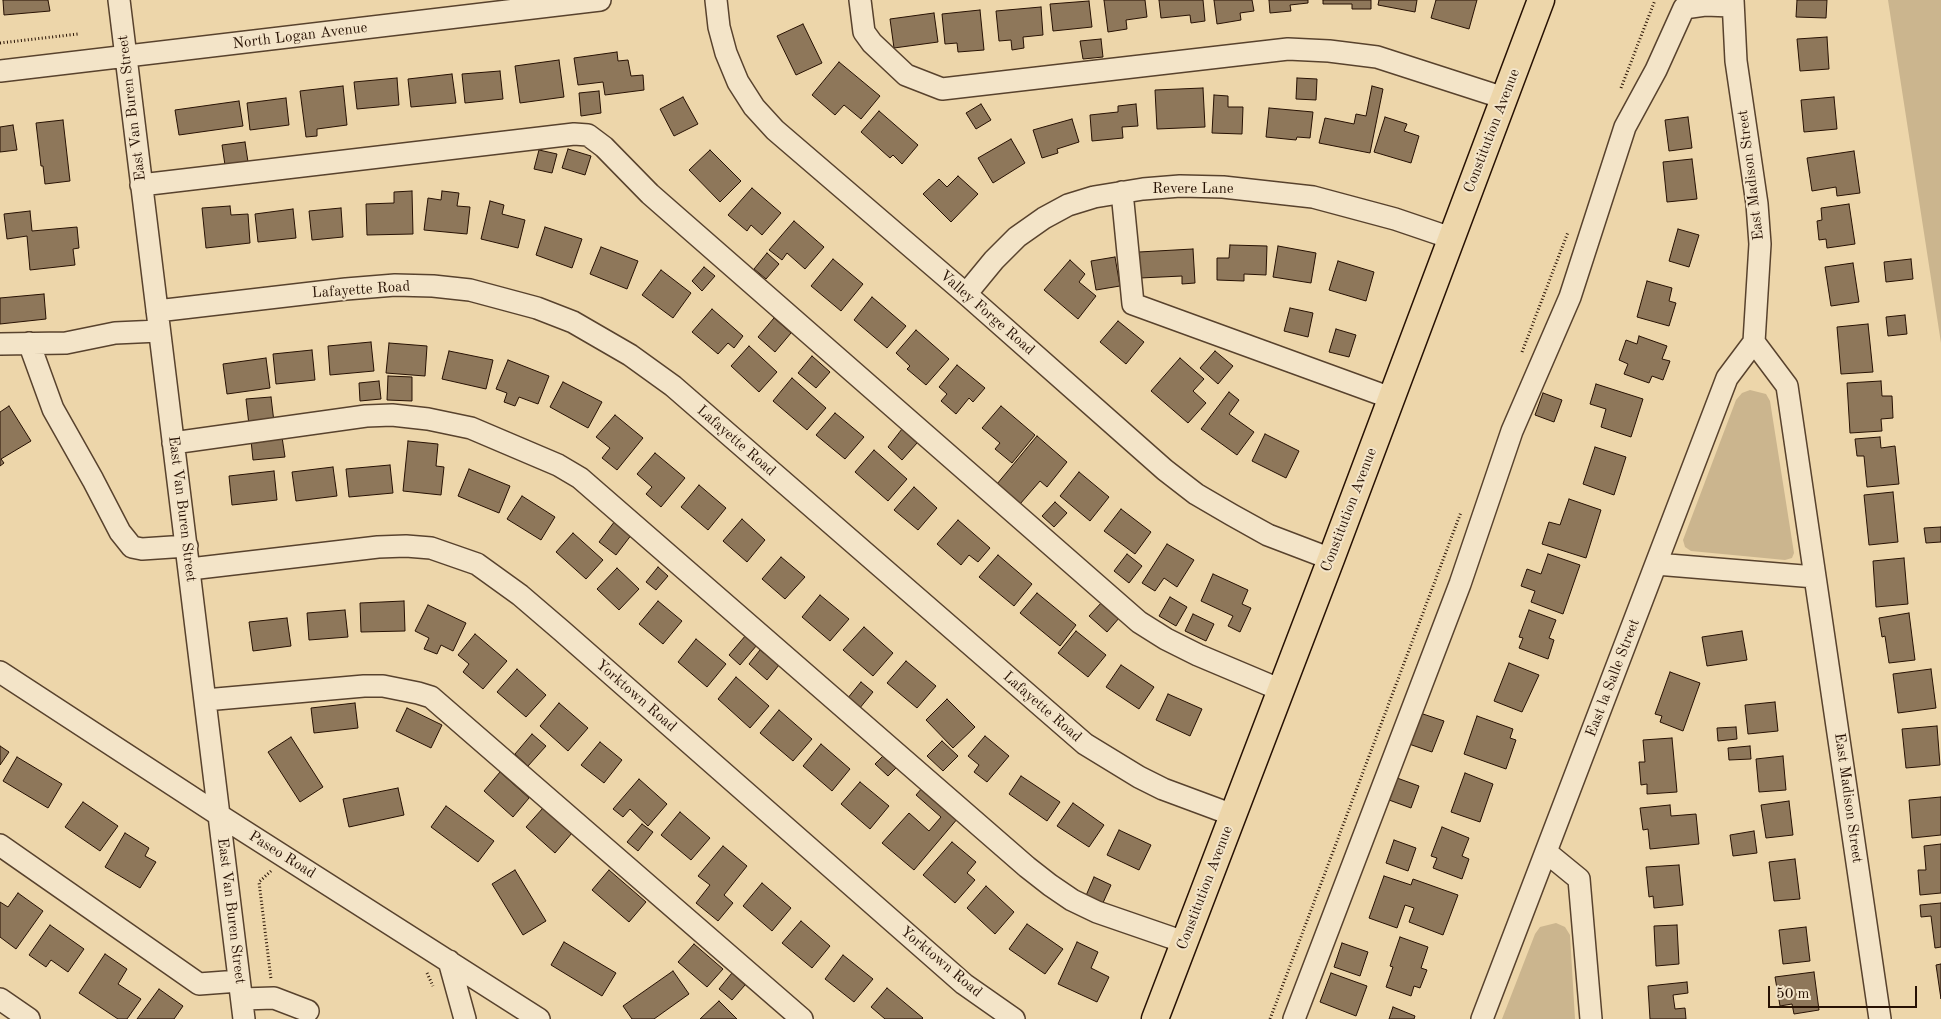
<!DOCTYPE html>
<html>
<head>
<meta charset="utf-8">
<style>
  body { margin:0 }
  #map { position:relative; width:1941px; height:1019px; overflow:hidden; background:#edd6aa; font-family:"Old Standard TT",serif }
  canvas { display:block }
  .scale { position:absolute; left:1768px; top:986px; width:149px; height:22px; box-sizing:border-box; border:2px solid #271103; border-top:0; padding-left:6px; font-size:15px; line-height:18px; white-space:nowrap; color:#271103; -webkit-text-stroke:4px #f3e4c8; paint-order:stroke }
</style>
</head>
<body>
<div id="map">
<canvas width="1941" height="1019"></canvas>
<div class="scale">50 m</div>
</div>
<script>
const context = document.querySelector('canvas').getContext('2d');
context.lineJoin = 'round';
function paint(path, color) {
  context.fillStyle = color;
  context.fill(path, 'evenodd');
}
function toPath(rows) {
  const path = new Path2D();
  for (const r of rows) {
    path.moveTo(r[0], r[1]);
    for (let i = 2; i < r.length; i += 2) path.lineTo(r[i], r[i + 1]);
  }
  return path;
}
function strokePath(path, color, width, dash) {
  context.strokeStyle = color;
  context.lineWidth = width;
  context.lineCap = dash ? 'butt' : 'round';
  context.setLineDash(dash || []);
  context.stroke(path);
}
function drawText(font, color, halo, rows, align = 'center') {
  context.font = font + ' "Old Standard TT",serif';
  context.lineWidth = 4;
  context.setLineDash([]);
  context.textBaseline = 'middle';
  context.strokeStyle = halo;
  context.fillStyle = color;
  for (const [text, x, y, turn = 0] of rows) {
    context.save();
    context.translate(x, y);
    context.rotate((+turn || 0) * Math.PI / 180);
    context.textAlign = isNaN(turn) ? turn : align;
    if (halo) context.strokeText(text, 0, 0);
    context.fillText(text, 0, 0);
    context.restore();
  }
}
const green = toPath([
  [1888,0,1941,0,1941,343],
  [1750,390,1766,394,1770,401,1794,553,1792,558,1785,560,1691,551,1685,547,1683,540,1736,400,1742,393],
  [1556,923,1565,927,1570,935,1575,1019,1502,1019,1535,934,1540,927]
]);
const building = toPath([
  [3,0,48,0,50,11,4,15,3,0],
  [1104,0,1145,0,1147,17,1126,20,1127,29,1108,32,1104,0],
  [1159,0,1203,0,1205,21,1191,23,1190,15,1161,18,1159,0],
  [1214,0,1252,0,1254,11,1240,13,1241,20,1217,24,1214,0],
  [1269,0,1308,0,1308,3,1290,5,1291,11,1270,13,1269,0],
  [1323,0,1371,0,1371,9,1352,9,1352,4,1323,4,1323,0],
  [1379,0,1417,0,1415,12,1378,5,1379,0],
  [1436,0,1477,0,1469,29,1431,18,1436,0],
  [1797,0,1827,0,1826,18,1796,17,1797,0],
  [1089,1,1092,27,1053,31,1050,4,1089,1],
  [1041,7,1043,35,1023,37,1024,48,1012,50,1011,40,999,41,996,11,1041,7],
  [980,10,984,50,958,52,957,43,945,44,942,14,980,10],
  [934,13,938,42,894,48,890,19,934,13],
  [803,24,822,63,796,75,777,36,803,24],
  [1827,37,1829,69,1800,71,1797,39,1827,37],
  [1101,39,1103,57,1083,59,1080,41,1101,39],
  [617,52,618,61,628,60,631,76,643,75,644,90,605,95,603,82,578,85,574,58,617,52],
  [559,60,564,97,520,103,515,66,559,60],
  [839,62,880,96,861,119,844,105,835,115,812,95,839,62],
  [500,71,503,99,465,103,462,74,500,71],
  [452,74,456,103,411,107,408,79,452,74],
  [397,78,399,105,357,109,354,82,397,78],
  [1297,78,1317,79,1316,100,1296,99,1297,78],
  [343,86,347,125,317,129,317,136,306,137,300,91,343,86],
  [1372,86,1383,89,1370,153,1319,143,1325,118,1354,124,1356,114,1366,116,1372,86],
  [1203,88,1205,127,1157,129,1155,90,1203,88],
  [599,91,601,113,581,116,579,93,599,91],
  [1214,95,1228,96,1228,107,1243,107,1242,134,1212,133,1214,95],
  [683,97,698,124,674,136,660,109,683,97],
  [1834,97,1837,129,1804,132,1801,100,1834,97],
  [286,98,289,125,250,130,247,103,286,98],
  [239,101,243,126,179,135,175,110,239,101],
  [981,104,991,120,976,129,966,113,981,104],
  [1136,104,1138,126,1122,127,1123,138,1092,141,1090,115,1118,112,1118,106,1136,104],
  [1269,108,1313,112,1310,138,1297,137,1296,140,1266,137,1269,108],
  [879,111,918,145,902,164,893,155,890,158,861,132,879,111],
  [1385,117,1407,124,1404,131,1419,136,1411,163,1374,152,1385,117],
  [1688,117,1692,148,1669,151,1665,120,1688,117],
  [1072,119,1079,142,1057,149,1058,153,1042,158,1033,130,1072,119],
  [63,120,70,181,45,184,43,166,41,166,36,123,63,120],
  [13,125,17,150,0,152,0,127,13,125],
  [1011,139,1025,163,993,183,978,158,1011,139],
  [245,142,248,162,225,165,222,145,245,142],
  [568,149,591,156,585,175,562,168,568,149],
  [539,150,557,154,552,173,534,169,539,150],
  [710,150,741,181,720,202,689,170,710,150],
  [1854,151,1860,193,1837,196,1836,187,1812,191,1807,158,1854,151],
  [1692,159,1697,199,1667,202,1663,162,1692,159],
  [958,176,978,194,951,222,923,194,939,179,947,187,958,176],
  [752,188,781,213,762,235,751,225,747,231,728,215,752,188],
  [412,191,413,234,367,235,366,204,394,203,394,192,412,191],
  [442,191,459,193,457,206,470,207,467,234,424,230,428,198,441,200,442,191],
  [490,201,504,205,502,214,525,220,518,248,481,239,490,201],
  [1849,204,1855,244,1827,248,1826,239,1819,240,1817,221,1822,220,1821,208,1849,204],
  [230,206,231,215,248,214,250,243,206,248,202,208,230,206],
  [341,208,343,237,312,240,309,211,341,208],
  [293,209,296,238,258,242,255,214,293,209],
  [30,211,32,231,77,227,79,248,73,249,75,265,30,270,27,236,7,239,4,214,30,211],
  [794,221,824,247,805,269,787,253,782,260,769,250,794,221],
  [545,227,582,239,572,268,536,255,545,227],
  [1678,229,1699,235,1689,267,1669,261,1678,229],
  [1230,245,1267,246,1266,275,1244,274,1244,281,1217,280,1217,258,1229,258,1230,245],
  [1278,246,1316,253,1311,283,1273,277,1278,246],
  [601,247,638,261,627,289,590,274,601,247],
  [1193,249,1195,283,1182,284,1182,276,1140,278,1139,252,1193,249],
  [767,253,779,264,766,279,754,269,767,253],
  [1115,257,1120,286,1096,290,1091,261,1115,257],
  [833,259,863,284,841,311,811,286,833,259],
  [1911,259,1913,279,1886,282,1884,262,1911,259],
  [1070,260,1085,274,1079,282,1096,296,1078,319,1044,290,1070,260],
  [1338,261,1374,272,1366,301,1329,290,1338,261],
  [1853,263,1859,302,1831,306,1825,267,1853,263],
  [704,267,715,276,702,291,692,281,704,267],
  [661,270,691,293,673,318,642,295,661,270],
  [1647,281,1672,288,1669,301,1676,303,1669,326,1637,317,1647,281],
  [44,294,46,319,0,324,0,298,44,294],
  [872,297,906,326,887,348,854,320,872,297],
  [1290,308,1313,313,1308,337,1284,331,1290,308],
  [712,309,743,336,734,348,728,343,718,354,692,332,712,309],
  [1905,315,1907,334,1888,336,1886,317,1905,315],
  [774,318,791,333,775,352,758,337,774,318],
  [1118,321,1144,342,1126,364,1100,342,1118,321],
  [1868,324,1873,372,1841,374,1837,327,1868,324],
  [1336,329,1356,335,1349,357,1329,352,1336,329],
  [916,330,949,359,926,385,907,369,910,366,896,353,916,330],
  [1639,336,1667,346,1662,359,1670,361,1663,380,1652,376,1649,383,1624,374,1628,364,1619,360,1626,340,1637,344,1639,336],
  [371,342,374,371,330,375,328,346,371,342],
  [389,343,427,346,425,376,386,373,389,343],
  [749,346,777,372,759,392,731,366,749,346],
  [312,350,315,380,276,384,273,354,312,350],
  [449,351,493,360,486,389,442,379,449,351],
  [1215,351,1233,366,1218,384,1200,368,1215,351],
  [812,356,830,372,816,388,798,373,812,356],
  [266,358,270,388,227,394,223,364,266,358],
  [1180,358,1204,379,1193,391,1206,403,1188,423,1151,391,1180,358],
  [508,360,549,376,538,404,519,397,515,406,504,402,507,393,496,389,508,360],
  [957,365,985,388,973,402,969,398,956,414,941,401,947,394,939,387,957,365],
  [388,376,412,377,412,401,387,400,388,376],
  [792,378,826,408,807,430,773,401,792,378],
  [379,381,381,399,360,401,359,383,379,381],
  [1881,381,1882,396,1892,396,1893,418,1881,419,1882,431,1850,433,1847,383,1881,381],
  [563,382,602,402,588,428,550,407,563,382],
  [1596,384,1643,399,1631,437,1601,427,1606,409,1590,404,1596,384],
  [1229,392,1239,400,1229,414,1254,432,1237,455,1201,429,1229,392],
  [1543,393,1562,400,1554,422,1535,415,1543,393],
  [271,397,274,422,249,425,246,399,271,397],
  [9,406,31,441,1,459,4,463,0,466,0,412,9,406],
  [1001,406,1035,435,1012,463,995,449,1000,443,982,428,1001,406],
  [835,413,864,437,845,459,816,435,835,413],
  [615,415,643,438,617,470,602,458,610,448,596,437,615,415],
  [902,429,917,443,902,460,888,447,902,429],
  [1265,434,1299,451,1286,478,1252,461,1265,434],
  [1037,436,1067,462,1047,487,1040,481,1020,504,997,484,1037,436],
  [282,437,285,457,253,460,251,440,282,437],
  [1880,437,1881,448,1895,446,1899,484,1867,487,1864,456,1857,456,1855,439,1880,437],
  [408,441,438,444,436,466,444,467,441,495,403,491,408,441],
  [1595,447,1626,457,1614,495,1583,484,1595,447],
  [874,450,907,479,888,501,855,472,874,450],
  [655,453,685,478,661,507,646,494,652,487,637,474,655,453],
  [390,465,393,493,349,497,346,469,390,465],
  [333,467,337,496,296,501,292,472,333,467],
  [469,469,510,486,499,513,458,496,469,469],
  [274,471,277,500,232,505,229,476,274,471],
  [1079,472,1109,497,1090,521,1060,496,1079,472],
  [699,485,726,508,708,530,681,507,699,485],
  [914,487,937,508,918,530,894,510,914,487],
  [1893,492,1898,542,1869,545,1864,495,1893,492],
  [522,496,555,517,541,540,507,519,522,496],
  [1569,499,1601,510,1586,558,1542,544,1549,522,1560,525,1569,499],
  [1055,502,1067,513,1054,527,1042,516,1055,502],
  [1121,509,1151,532,1135,554,1104,531,1121,509],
  [742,519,765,540,747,562,723,541,742,519],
  [958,520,990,548,978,562,969,555,961,565,937,544,958,520],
  [615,521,632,534,616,555,599,542,615,521],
  [1941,527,1941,542,1926,543,1924,528,1941,527],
  [573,533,603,560,586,579,556,552,573,533],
  [1167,544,1194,560,1177,587,1164,578,1155,591,1142,583,1167,544],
  [1127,554,1142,566,1129,583,1114,571,1127,554],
  [1548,554,1580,565,1563,614,1531,602,1535,591,1521,586,1527,569,1541,574,1548,554],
  [998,555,1032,584,1014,606,979,577,998,555],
  [781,557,805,577,785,599,762,579,781,557],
  [1904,558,1908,604,1876,607,1873,561,1904,558],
  [658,567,668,576,656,590,646,582,658,567],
  [617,568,639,589,619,610,597,589,617,568],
  [1213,574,1248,590,1242,604,1251,608,1240,632,1228,626,1233,616,1201,601,1213,574],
  [1037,593,1076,625,1060,646,1020,613,1037,593],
  [820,595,849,619,830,641,802,617,820,595],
  [1170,597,1187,607,1176,626,1159,616,1170,597],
  [404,601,405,631,361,632,360,603,404,601],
  [658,601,682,621,663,644,639,624,658,601],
  [1102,602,1120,617,1107,632,1089,616,1102,602],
  [428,605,466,623,453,651,441,645,437,654,424,649,429,638,415,631,428,605],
  [345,610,348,637,309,640,307,613,345,610],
  [1529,610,1556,620,1549,638,1554,640,1548,659,1519,648,1523,638,1519,637,1529,610],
  [1909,613,1915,660,1889,663,1885,636,1882,637,1879,618,1909,613],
  [1193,614,1214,624,1206,641,1185,631,1193,614],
  [287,618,291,646,253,651,249,622,287,618],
  [864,627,893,653,873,676,843,650,864,627],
  [1076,631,1106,655,1088,677,1058,653,1076,631],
  [1742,631,1747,660,1707,666,1702,637,1742,631],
  [475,634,507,661,483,689,463,672,469,664,458,655,475,634],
  [746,635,757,645,740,665,729,655,746,635],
  [696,639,726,664,707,687,678,662,696,639],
  [760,650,779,665,767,680,749,664,760,650],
  [906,661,936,686,917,708,887,683,906,661],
  [1509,663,1539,675,1522,712,1494,701,1509,663],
  [1121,665,1154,687,1139,709,1106,687,1121,665],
  [517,669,546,695,526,717,497,692,517,669],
  [1931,669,1936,708,1898,713,1893,674,1931,669],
  [1670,672,1700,683,1683,731,1660,722,1662,716,1655,714,1670,672],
  [736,677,769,706,750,728,718,699,736,677],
  [861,682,873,692,859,709,847,699,861,682],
  [1168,694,1202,709,1190,736,1156,720,1168,694],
  [947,699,975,727,953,748,926,720,947,699],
  [1775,702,1778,731,1748,734,1745,705,1775,702],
  [355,703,358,728,314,733,311,708,355,703],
  [559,703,588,728,568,751,540,726,559,703],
  [407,708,442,725,431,748,396,731,407,708],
  [779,710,812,739,793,761,760,733,779,710],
  [1420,713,1444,721,1432,752,1409,744,1420,713],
  [1477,716,1513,729,1510,738,1516,740,1506,769,1464,754,1477,716],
  [1937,726,1940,765,1906,768,1902,729,1937,726],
  [1736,727,1737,739,1718,741,1717,728,1736,727],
  [532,734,546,746,528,766,515,754,532,734],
  [985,736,1009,756,987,782,974,772,979,765,968,756,985,736],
  [291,737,323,787,300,802,268,752,291,737],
  [1672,738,1677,792,1647,794,1647,784,1641,785,1639,762,1645,762,1643,740,1672,738],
  [942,741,958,756,943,771,927,756,942,741],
  [600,742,622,760,604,783,581,765,600,742],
  [821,744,850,769,832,791,803,766,821,744],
  [0,746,9,752,0,765,0,746],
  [1750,746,1751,759,1729,760,1728,748,1750,746],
  [887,752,899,765,888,776,875,764,887,752],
  [1783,756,1786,790,1759,792,1756,759,1783,756],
  [17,757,62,784,48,808,3,781,17,757],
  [500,772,529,798,513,817,484,791,500,772],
  [1465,773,1493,784,1480,822,1451,812,1465,773],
  [1021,776,1060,802,1047,821,1009,794,1021,776],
  [1397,778,1419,786,1411,808,1389,800,1397,778],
  [639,779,667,804,648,826,630,809,623,817,613,809,639,779],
  [860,782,889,806,870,829,841,804,860,782],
  [923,787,958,818,914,870,882,843,909,813,929,831,941,817,916,795,923,787],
  [398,788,404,815,349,827,343,799,398,788],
  [1941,797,1941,835,1912,838,1909,800,1941,797],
  [1789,801,1793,835,1766,838,1761,805,1789,801],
  [83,802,118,826,100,851,65,827,83,802],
  [1073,803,1104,825,1089,847,1057,826,1073,803],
  [1670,805,1671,816,1696,814,1699,844,1650,849,1648,829,1643,830,1640,808,1670,805],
  [446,806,494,841,478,862,431,827,446,806],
  [543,808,572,833,555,853,526,827,543,808],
  [680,812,710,838,691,860,661,835,680,812],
  [642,824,653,832,638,851,627,842,642,824],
  [1442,827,1469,838,1462,856,1469,859,1462,879,1433,868,1437,858,1431,856,1442,827],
  [1119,830,1151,845,1139,870,1107,855,1119,830],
  [1754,831,1757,853,1733,856,1730,835,1754,831],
  [125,833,149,848,145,856,156,862,140,888,105,867,125,833],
  [1394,840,1416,848,1408,871,1386,863,1394,840],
  [952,842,976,862,967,873,975,880,955,903,923,875,952,842],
  [1941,844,1941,893,1920,895,1918,870,1926,870,1924,846,1941,844],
  [723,846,747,866,724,895,733,903,718,921,696,903,710,885,698,876,723,846],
  [1795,859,1800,899,1774,901,1769,862,1795,859],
  [1679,865,1683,905,1654,908,1653,896,1649,897,1646,867,1679,865],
  [515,870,546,921,523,935,492,884,515,870],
  [609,870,646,902,629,922,592,890,609,870],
  [1384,876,1411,885,1413,879,1458,895,1443,935,1409,922,1414,908,1405,905,1397,928,1369,918,1384,876],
  [1094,877,1111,885,1102,905,1085,898,1094,877],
  [762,883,791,908,772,931,743,906,762,883],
  [986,886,1014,912,995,934,967,908,986,886],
  [18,893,43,911,16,949,0,937,0,902,8,907,18,893],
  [1941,903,1941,947,1935,948,1931,916,1921,917,1920,905,1941,903],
  [801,921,830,946,812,968,782,943,801,921],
  [1027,924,1063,949,1045,974,1009,949,1027,924],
  [50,925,84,949,68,972,51,960,46,967,29,955,50,925],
  [1677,925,1679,964,1656,966,1654,926,1677,925],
  [1806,927,1810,961,1783,964,1779,930,1806,927],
  [1400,937,1428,947,1421,968,1427,970,1420,988,1414,986,1411,996,1386,987,1393,967,1390,966,1400,937],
  [564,942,616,973,602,996,551,965,564,942],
  [1077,942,1098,952,1091,968,1109,977,1097,1002,1058,984,1077,942],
  [1342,943,1368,952,1360,976,1334,967,1342,943],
  [694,944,723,969,707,987,678,962,694,944],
  [105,954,127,969,118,984,141,999,127,1019,118,1019,79,993,105,954],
  [843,955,873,979,854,1002,825,979,843,955],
  [1941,964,1941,999,1936,965,1941,964],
  [673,971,689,994,654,1019,632,1019,623,1006,673,971],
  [1814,972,1819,1010,1794,1014,1792,1004,1780,1006,1775,977,1814,972],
  [732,973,745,985,732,1000,719,989,732,973],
  [1331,973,1367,986,1356,1016,1320,1002,1331,973],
  [1687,982,1688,993,1673,995,1675,1009,1685,1008,1686,1019,1650,1019,1648,986,1687,982],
  [887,988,923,1018,922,1019,885,1019,871,1007,887,988],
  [159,989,183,1006,174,1019,137,1019,159,989],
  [719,1001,737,1019,700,1019,719,1001],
  [1393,1007,1415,1016,1414,1019,1389,1019,1393,1007]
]);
const path = toPath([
  [0,43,78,34],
  [1621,88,1655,0],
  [1522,352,1568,232],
  [271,871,259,882,271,979],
  [427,973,433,986],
  [1270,1019,1461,512]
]);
const minor = toPath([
  [119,0,244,1019],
  [716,0,719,27,726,53,738,82,754,107,775,130,966,294,1165,470,1196,494,1232,515,1268,535,1331,559],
  [860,0,864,32,872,43,906,75,942,89,1288,49,1329,51,1377,57,1504,98],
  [1733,0,1736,61,1757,204,1760,244,1754,342,1787,386,1880,1019],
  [0,71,600,0],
  [141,185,574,134,588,135,604,147,650,194,1139,622,1166,639,1198,655,1281,690],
  [1122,192,1133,304,1391,398],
  [966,294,994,260,1017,237,1044,218,1068,205,1094,197,1143,189,1180,186,1223,187,1313,197,1395,219,1451,238],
  [157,311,346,289,395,285,433,286,470,290,537,308,573,322,630,355,673,386,1085,744,1139,777,1163,789,1233,815],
  [29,343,53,409,93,480,120,532,132,547,142,549,187,546],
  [0,344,66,343,115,333,159,331],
  [173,443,366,416,392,415,428,419,471,428,558,465,580,478,1027,867,1050,885,1072,900,1097,912,1184,942],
  [1656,564,1815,577],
  [190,569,378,547,406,546,431,548,477,564,520,595,562,631,964,984,1014,1019],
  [0,672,219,815,539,1019],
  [205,700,364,686,383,686,418,693,431,697,802,1019],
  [0,845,199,984,239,981],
  [1546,852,1579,879,1591,1019],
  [449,961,465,1019],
  [0,999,29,1019],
  [242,999,274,998,308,1011],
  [1294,1019,1460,584,1512,431,1570,297,1625,127,1656,70,1684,8,1705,5,1732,6],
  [1482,1019,1727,378,1754,342]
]);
const major = toPath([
  [1155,1019,1331,559,1541,0]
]);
const streetNames = [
  ["North Logan Avenue",300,36,-7],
  ["East Van Buren Street",132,108,-97],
  ["Constitution Avenue",1492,131,-69],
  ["East Madison Street",1751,175,-97],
  ["Revere Lane",1193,189],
  ["Lafayette Road",361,290,-4],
  ["Valley Forge Road",987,313,41],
  ["Lafayette Road",736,441,41],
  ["East Van Buren Street",182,509,83],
  ["Constitution Avenue",1349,510,-69],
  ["East la Salle Street",1613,678,-69],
  ["Yorktown Road",636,696,41],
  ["Lafayette Road",1042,707,41],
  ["East Madison Street",1848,798,82],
  ["Paseo Road",282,855,32],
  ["Constitution Avenue",1205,888,-69],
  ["East Van Buren Street",231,911,83],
  ["Yorktown Road",941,962,40]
];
paint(green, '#cbb58e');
paint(building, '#8e775a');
strokePath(building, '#271103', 1);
strokePath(minor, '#58422d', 24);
strokePath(major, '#271103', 29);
strokePath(path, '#271103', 3, [1, 2.5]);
strokePath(minor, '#f3e4c8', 21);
strokePath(major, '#edd6aa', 26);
drawText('15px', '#271103', '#f3e4c8', streetNames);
</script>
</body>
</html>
